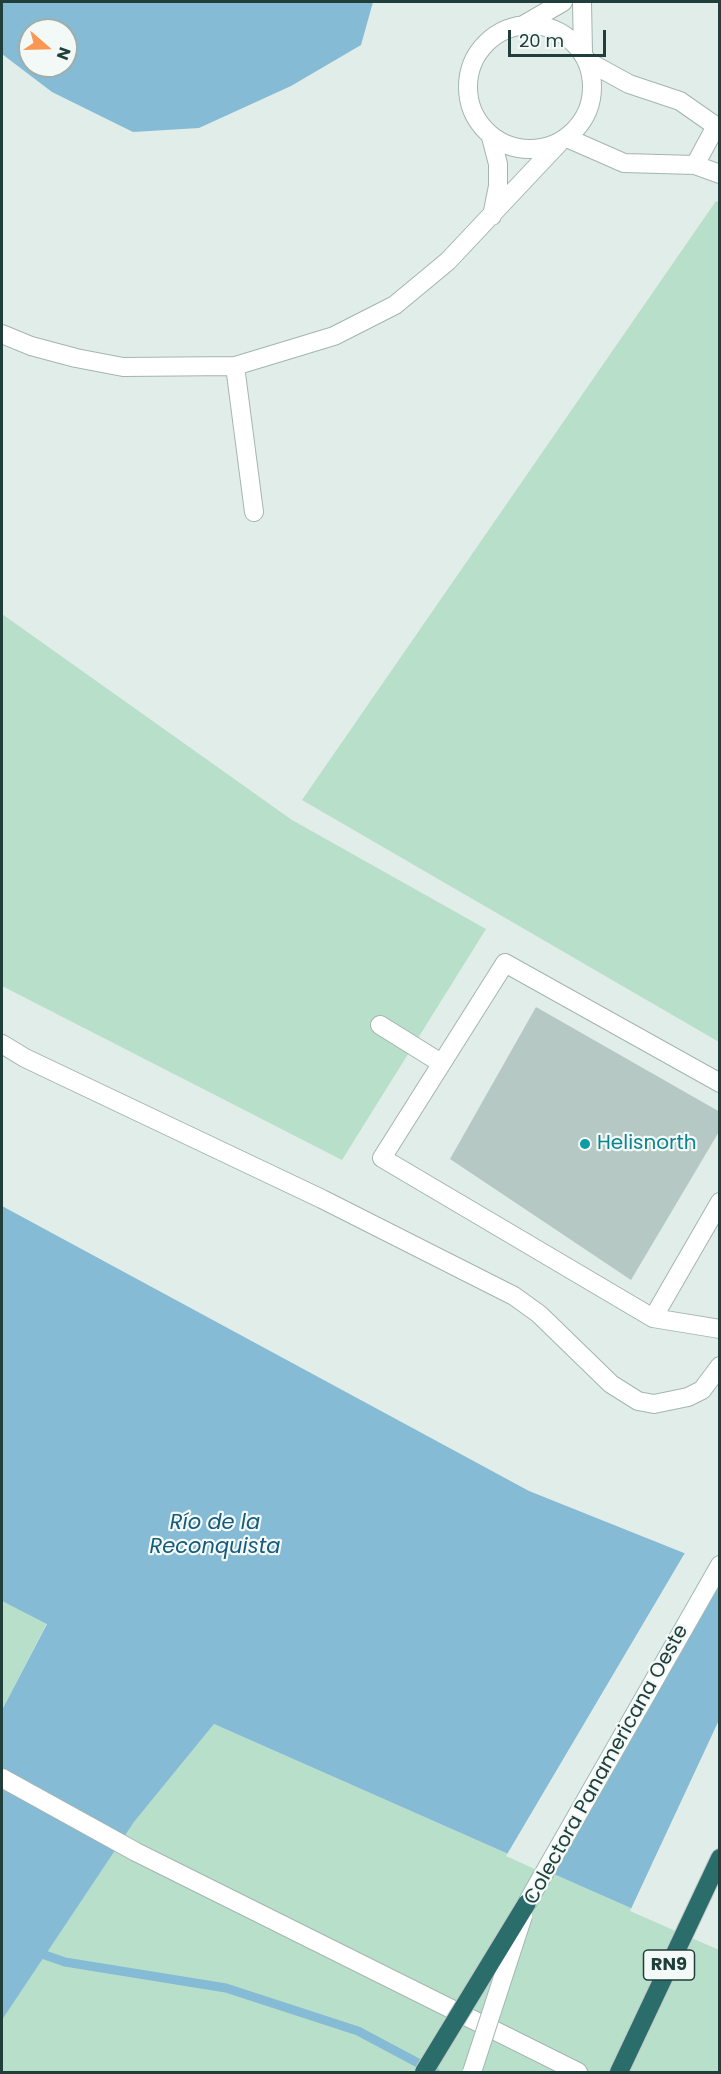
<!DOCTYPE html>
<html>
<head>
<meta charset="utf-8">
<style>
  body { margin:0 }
  #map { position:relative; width:721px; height:2074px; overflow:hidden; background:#e1ede9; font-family:Poppins,sans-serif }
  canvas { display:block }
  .frame { position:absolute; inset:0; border:3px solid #203f3b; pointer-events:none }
  .north { position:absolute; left:18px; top:18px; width:60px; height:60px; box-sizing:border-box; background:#f2f9f6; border:2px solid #9eafab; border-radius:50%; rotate:110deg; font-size:16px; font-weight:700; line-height:24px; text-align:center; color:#203f3b }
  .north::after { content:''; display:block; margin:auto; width:21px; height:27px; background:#fb9751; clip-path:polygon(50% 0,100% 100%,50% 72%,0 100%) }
  .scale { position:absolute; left:508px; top:30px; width:98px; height:27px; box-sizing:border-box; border:3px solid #203f3b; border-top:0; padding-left:8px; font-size:18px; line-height:21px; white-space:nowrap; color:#203f3b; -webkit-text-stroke:4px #f2f9f6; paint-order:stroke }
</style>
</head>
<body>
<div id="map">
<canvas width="721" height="2074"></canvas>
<div class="frame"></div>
<div class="north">N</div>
<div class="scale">20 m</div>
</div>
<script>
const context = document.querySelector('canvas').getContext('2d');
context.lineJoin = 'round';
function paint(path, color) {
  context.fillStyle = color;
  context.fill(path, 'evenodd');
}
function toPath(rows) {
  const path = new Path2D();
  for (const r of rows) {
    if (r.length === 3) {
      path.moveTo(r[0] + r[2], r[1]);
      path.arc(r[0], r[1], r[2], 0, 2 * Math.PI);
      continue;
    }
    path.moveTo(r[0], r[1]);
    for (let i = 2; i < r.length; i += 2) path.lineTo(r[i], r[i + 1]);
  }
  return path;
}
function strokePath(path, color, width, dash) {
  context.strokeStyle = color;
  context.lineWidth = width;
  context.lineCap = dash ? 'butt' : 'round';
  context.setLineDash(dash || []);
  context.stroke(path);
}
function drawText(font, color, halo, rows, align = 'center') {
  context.font = font + ' Poppins,sans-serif';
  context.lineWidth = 4.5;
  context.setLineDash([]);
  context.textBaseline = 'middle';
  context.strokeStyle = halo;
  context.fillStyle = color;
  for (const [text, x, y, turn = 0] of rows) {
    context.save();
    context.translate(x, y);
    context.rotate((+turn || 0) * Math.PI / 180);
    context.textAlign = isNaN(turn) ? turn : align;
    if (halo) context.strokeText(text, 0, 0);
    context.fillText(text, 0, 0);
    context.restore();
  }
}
const green = toPath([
  [716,201,720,203,719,1042,302,800],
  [2,614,292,820,486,929,342,1160,2,986],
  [2,1601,47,1623,2,1710],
  [214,1724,719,1947,719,2072,2,2072,2,2020,134,1822]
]);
const water = toPath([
  [2,2,373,2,361,45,291,86,199,128,133,132,52,92,2,54],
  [30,30,66,30,66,66,30,66],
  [2,1206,529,1491,719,1567,719,1947,214,1724,134,1822,2,2020,2,1710,47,1624,2,1601]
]);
const pier = toPath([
  [686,1551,720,1564,548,1875,506,1856],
  [719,1720,720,1950,719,1950,630,1911]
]);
const stream = toPath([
  [36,1952,65,1962,226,1988,358,2031,435,2072]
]);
const building = toPath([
  [536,1007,720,1112,720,1130,631,1280,450,1159]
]);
const service = toPath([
  [380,1025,441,1063],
  [720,1083,505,963,382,1158,653,1318,720,1329],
  [653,1318,720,1202],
  [2,1778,136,1852,578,2072]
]);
const minor = toPath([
  [582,2,583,53],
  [525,24,563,2],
  [530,87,62],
  [587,61,629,84,680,101,720,129],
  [491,137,498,164,498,186,492,216],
  [567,138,624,163,695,165,720,174],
  [695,165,716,126],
  [2,334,31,346,76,358,123,367,235,366,334,336,395,305,448,261,559,143],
  [235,366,254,512],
  [2,1044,25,1058,322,1199,514,1296,539,1314,611,1384,638,1401,654,1404,688,1397,702,1390,720,1366]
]);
const secondary = toPath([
  [527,1903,720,1565]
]);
const motorway = toPath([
  [619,2072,720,1858]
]);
const secondaryBridge = toPath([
  [472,2072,523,1916]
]);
const motorwayBridge = toPath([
  [424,2072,527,1903]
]);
const markers = [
  [585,1144,6,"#0f9aa8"]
];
const shields = [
  [669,1965,51]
];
const shieldNames = [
  ["RN9",669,1965]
];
const cultureNames = [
  ["Helisnorth",597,1144]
];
const streetNames = [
  ["Colectora Panamericana Oeste",607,1765,-61]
];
const waterNames = [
  ["Río de la",215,1524],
  ["Reconquista",215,1548]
];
paint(green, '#b8dfc9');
paint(water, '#85bbd5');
paint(pier, '#e1ede9');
strokePath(stream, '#85bbd5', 9);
paint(building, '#b6c8c3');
strokePath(service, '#a3b5b1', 20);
strokePath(minor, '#a3b5b1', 20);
strokePath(secondary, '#9fb9b4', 20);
strokePath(motorway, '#c1c9c8', 20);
strokePath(service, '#fff', 18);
strokePath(minor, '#fff', 18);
strokePath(secondary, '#fff', 18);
strokePath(motorway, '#2a6d6a', 18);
strokePath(secondaryBridge, '#9fb9b4', 20, []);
strokePath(motorwayBridge, '#c1c9c8', 20, []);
strokePath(secondaryBridge, '#fff', 18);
strokePath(motorwayBridge, '#2a6d6a', 18);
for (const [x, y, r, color] of markers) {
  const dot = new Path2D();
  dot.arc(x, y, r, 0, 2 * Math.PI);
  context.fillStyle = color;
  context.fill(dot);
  strokePath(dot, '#f2f9f6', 2);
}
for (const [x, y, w] of shields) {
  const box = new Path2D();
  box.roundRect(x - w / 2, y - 15, w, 30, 4.5);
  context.fillStyle = '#f2f9f6';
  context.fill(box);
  strokePath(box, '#203f3b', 1.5);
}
drawText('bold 18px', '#203f3b', null, shieldNames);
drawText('20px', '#0d838f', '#f2f9f6', cultureNames, 'left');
drawText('20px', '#203f3b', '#f2f9f6', streetNames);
drawText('italic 21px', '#165b7e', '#f2f9f6', waterNames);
</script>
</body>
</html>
